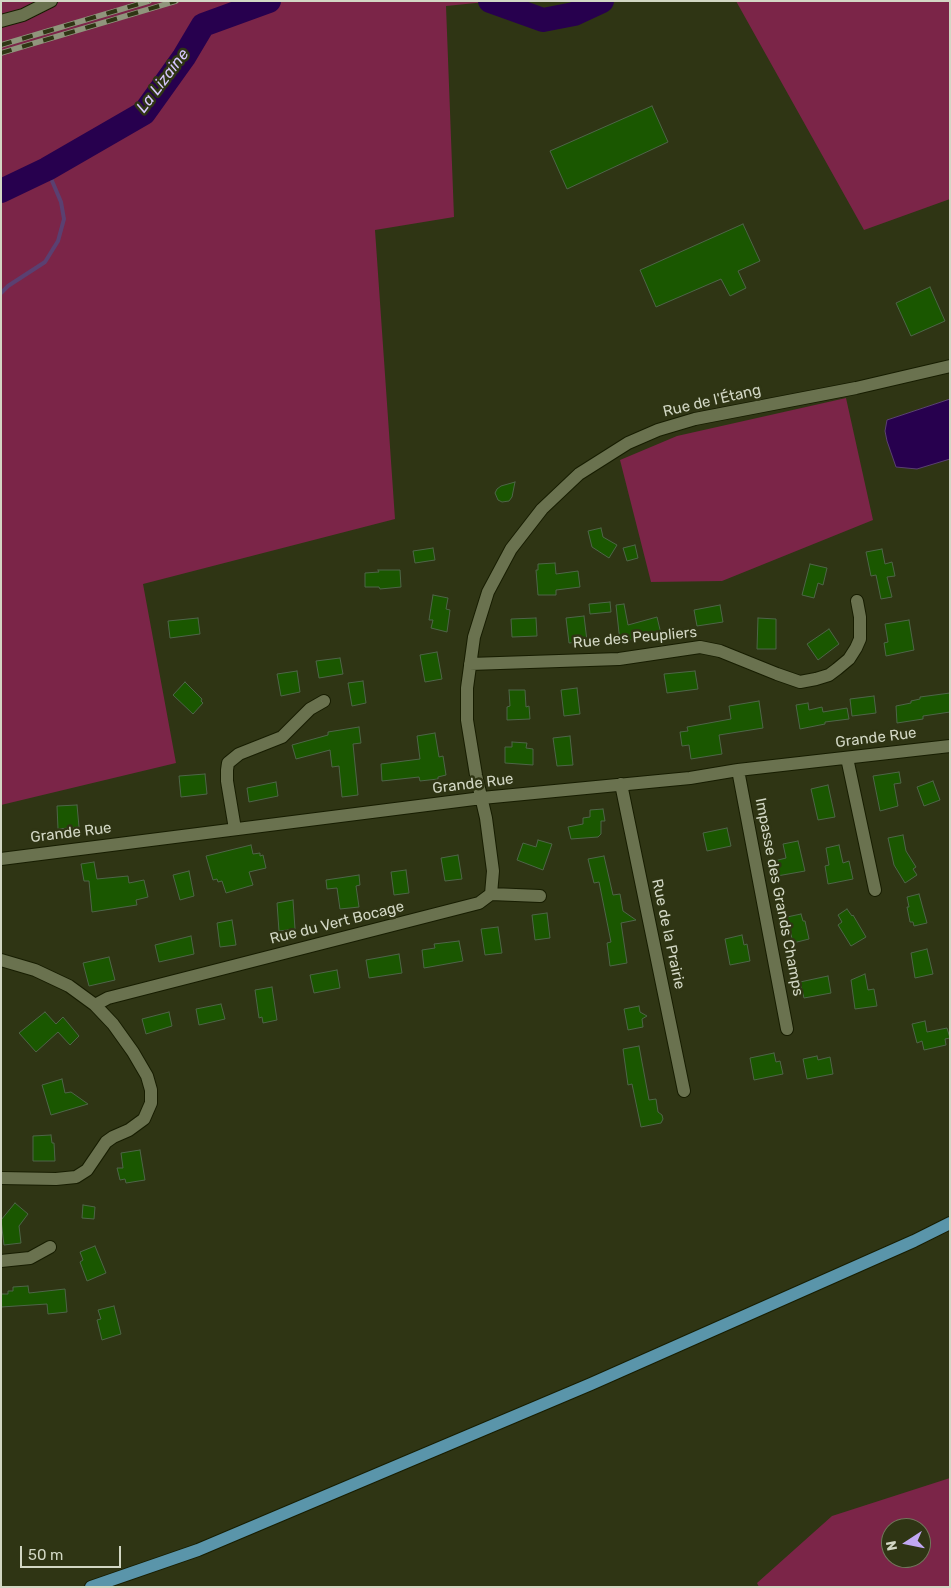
<!DOCTYPE html>
<html>
<head>
<meta charset="utf-8">
<style>
  body { margin:0 }
  #map { position:relative; width:951px; height:1588px; overflow:hidden; background:#2f3514; font-family:Rubik,sans-serif }
  canvas { display:block }
  .frame { position:absolute; inset:0; border:2px solid #d2d7c4; pointer-events:none }
  .north { position:absolute; left:881px; top:1518px; width:50px; height:50px; box-sizing:border-box; background:#2f3514; border:1px solid #70765a; border-radius:50%; rotate:259deg; font-size:14px; font-weight:700; line-height:20px; text-align:center; color:#d2d7c4 }
  .north::after { content:''; display:block; margin:auto; width:18px; height:22px; background:#c1a8f3; clip-path:polygon(50% 0,100% 100%,50% 72%,0 100%) }
  .scale { position:absolute; left:20px; top:1546px; width:101px; height:22px; box-sizing:border-box; border:2px solid #d2d7c4; border-top:0; padding-left:6px; font-size:15px; line-height:18px; white-space:nowrap; color:#d2d7c4; -webkit-text-stroke:4px #2f3514; paint-order:stroke }
</style>
</head>
<body>
<div id="map">
<canvas width="951" height="1588"></canvas>
<div class="frame"></div>
<div class="north">N</div>
<div class="scale">50 m</div>
</div>
<script>
const context = document.querySelector('canvas').getContext('2d');
context.lineJoin = 'round';
function paint(path, color) {
  context.fillStyle = color;
  context.fill(path, 'evenodd');
}
function toPath(rows) {
  const path = new Path2D();
  for (const r of rows) {
    path.moveTo(r[0], r[1]);
    for (let i = 2; i < r.length; i += 2) path.lineTo(r[i], r[i + 1]);
  }
  return path;
}
function strokePath(path, color, width, dash) {
  context.strokeStyle = color;
  context.lineWidth = width;
  context.lineCap = dash ? 'butt' : 'round';
  context.setLineDash(dash || []);
  context.stroke(path);
}
function drawText(font, color, halo, rows, align = 'center') {
  context.font = font + ' Rubik,sans-serif';
  context.lineWidth = 5;
  context.setLineDash([]);
  context.textBaseline = 'middle';
  context.strokeStyle = halo;
  context.fillStyle = color;
  for (const [text, x, y, turn = 0] of rows) {
    context.save();
    context.translate(x, y);
    context.rotate((+turn || 0) * Math.PI / 180);
    context.textAlign = isNaN(turn) ? turn : align;
    if (halo) context.strokeText(text, 0, 0);
    context.fillText(text, 0, 0);
    context.restore();
  }
}
const green = toPath([
  [1,1,496,1,446,6,454,217,375,230,395,519,143,584,176,763,1,805],
  [736,1,950,1,950,199,864,230],
  [846,398,873,520,722,581,651,582,620,460,677,436],
  [950,1478,950,1587,759,1587,757,1583,832,1516],
  [891,1528,921,1528,921,1558,891,1558]
]);
const water = toPath([
  [950,399,950,459,917,469,896,467,887,441,885,431,887,420,950,399]
]);
const stream = toPath([
  [1,293,8,286,45,262,58,241,64,219,61,202,47,169]
]);
const river = toPath([
  [490,1,543,20,574,14,602,1],
  [1,191,47,169,144,113,184,57,203,25,269,1]
]);
const building = toPath([
  [652,106,668,142,567,189,550,151,652,106],
  [743,224,760,261,738,271,746,288,730,296,721,279,656,307,640,270,743,224],
  [930,287,945,321,911,336,896,303,930,287],
  [515,482,512,497,509,501,502,502,498,500,495,493,497,489,501,486,515,482],
  [601,528,603,537,617,545,609,558,592,547,588,531,601,528],
  [635,545,638,558,627,561,623,548,635,545],
  [433,548,435,560,415,563,413,551,433,548],
  [882,549,885,564,892,562,895,576,887,577,892,597,881,599,876,575,871,576,866,552,882,549],
  [555,563,556,574,578,571,580,587,556,590,556,595,538,595,536,570,538,570,538,564,555,563],
  [810,564,827,568,823,585,818,583,814,598,802,595,810,564],
  [378,570,400,570,401,587,380,589,379,587,365,587,365,573,379,572,378,570],
  [433,595,448,598,446,609,450,610,447,632,431,628,433,620,429,620,433,595],
  [610,602,611,612,590,614,589,604,610,602],
  [624,604,628,625,657,617,661,634,620,642,616,605,624,604],
  [720,605,723,622,697,626,694,610,720,605],
  [584,616,587,641,569,643,566,618,584,616],
  [198,618,200,634,170,638,168,621,198,618],
  [536,618,537,636,512,637,511,619,536,618],
  [758,618,776,619,776,649,757,649,758,618],
  [909,620,914,650,886,656,884,643,888,642,885,624,909,620],
  [829,629,839,644,818,660,807,644,829,629],
  [437,652,442,679,425,682,420,655,437,652],
  [340,658,343,674,319,678,316,661,340,658],
  [297,671,300,692,281,696,277,674,297,671],
  [695,671,698,689,667,693,664,674,695,671],
  [363,681,366,703,352,706,348,683,363,681],
  [185,682,202,699,201,701,203,703,193,714,173,695,185,682],
  [577,688,580,714,564,716,561,690,577,688],
  [509,690,525,690,526,707,529,706,530,719,507,720,507,707,510,706,509,690],
  [950,693,950,712,923,716,923,719,897,723,896,706,911,703,911,701,920,699,920,697,950,693],
  [874,696,876,713,852,716,850,699,874,696],
  [759,701,763,728,719,735,722,754,691,759,689,745,682,746,680,732,688,731,687,727,731,719,729,706,759,701],
  [808,703,809,710,822,707,823,712,847,708,849,719,825,722,825,724,800,729,796,705,808,703],
  [359,727,361,743,353,744,358,795,342,797,339,766,332,767,330,750,296,759,292,745,328,735,328,732,359,727],
  [435,733,439,757,443,756,446,775,438,777,438,779,420,781,419,777,382,781,381,764,420,759,417,736,435,733],
  [570,736,573,765,557,766,553,738,570,736],
  [512,742,527,743,526,748,533,749,533,765,505,763,505,747,512,747,512,742],
  [899,772,901,783,894,784,898,806,880,811,873,776,899,772],
  [205,774,207,794,181,797,179,776,205,774],
  [933,781,940,800,924,806,917,787,933,781],
  [276,782,278,796,249,802,247,788,276,782],
  [828,785,835,817,818,820,811,789,828,785],
  [77,805,79,827,58,829,57,806,77,805],
  [603,809,605,821,601,821,601,834,598,837,571,839,568,827,583,824,583,818,590,817,590,810,603,809],
  [727,828,731,846,707,851,703,833,727,828],
  [903,835,906,851,916,867,913,869,917,875,905,883,894,865,888,838,903,835],
  [538,840,552,844,543,870,517,860,523,843,536,847,538,840],
  [798,841,805,871,777,876,774,861,786,858,783,844,798,841],
  [251,845,253,854,260,853,260,856,263,855,266,868,249,872,253,885,226,893,222,881,218,882,217,879,213,880,206,856,251,845],
  [839,845,843,863,849,861,853,879,828,884,825,866,829,865,826,848,839,845],
  [458,855,462,879,445,881,441,858,458,855],
  [604,856,613,895,620,894,623,911,636,920,621,923,627,963,610,966,607,943,611,942,599,882,594,883,588,859,604,856],
  [94,862,97,879,128,876,129,883,144,880,148,897,136,900,137,905,92,912,89,881,84,881,81,864,94,862],
  [406,870,409,893,394,895,391,872,406,870],
  [189,871,194,896,180,900,173,875,189,871],
  [359,875,360,885,356,886,359,907,340,909,337,888,327,889,326,880,359,875],
  [919,894,927,923,914,926,913,922,910,922,907,907,909,907,907,897,919,894],
  [293,900,295,929,279,931,277,903,293,900],
  [847,909,852,916,853,915,866,937,851,946,838,925,842,922,838,915,847,909],
  [547,913,550,938,535,940,532,915,547,913],
  [801,914,803,921,805,921,809,939,793,943,787,917,801,914],
  [232,920,236,945,220,947,217,923,232,920],
  [498,927,502,953,485,955,481,929,498,927],
  [742,935,744,945,747,944,750,961,730,965,725,939,742,935],
  [191,936,194,954,159,962,155,945,191,936],
  [459,941,463,961,424,968,422,950,435,948,434,944,459,941],
  [927,949,933,974,915,978,911,953,927,949],
  [399,954,402,973,369,978,366,960,399,954],
  [109,957,115,980,89,986,83,963,109,957],
  [337,970,340,988,314,993,310,975,337,970],
  [865,974,868,990,874,989,877,1006,855,1009,851,980,865,974],
  [828,976,831,993,804,998,800,982,828,976],
  [272,987,277,1020,263,1023,262,1017,259,1018,255,990,272,987],
  [221,1004,225,1019,199,1025,196,1009,221,1004],
  [639,1006,640,1012,647,1016,642,1019,643,1027,628,1030,624,1009,639,1006],
  [45,1012,56,1024,63,1017,79,1036,70,1045,58,1032,36,1052,19,1033,45,1012],
  [169,1012,172,1026,146,1034,142,1019,169,1012],
  [925,1021,927,1032,947,1028,950,1038,945,1039,946,1045,924,1050,922,1041,917,1043,912,1024,925,1021],
  [639,1046,649,1100,656,1099,658,1112,662,1115,663,1119,661,1123,641,1127,632,1084,628,1085,623,1049,639,1046],
  [774,1053,776,1062,780,1061,783,1074,754,1080,750,1058,774,1053],
  [817,1056,818,1060,830,1057,833,1074,807,1079,803,1059,817,1056],
  [62,1079,65,1093,71,1092,88,1104,51,1115,42,1085,62,1079],
  [51,1135,52,1143,54,1143,55,1161,33,1161,33,1136,51,1135],
  [140,1150,145,1180,126,1183,125,1179,120,1180,117,1168,123,1168,121,1153,140,1150],
  [15,1203,28,1214,19,1226,21,1243,4,1245,1,1220,15,1203],
  [83,1205,95,1207,94,1219,82,1218,83,1205],
  [95,1246,106,1273,87,1281,80,1262,83,1260,80,1252,95,1246],
  [28,1286,29,1293,65,1289,67,1312,48,1314,47,1304,1,1307,1,1294,8,1294,8,1291,13,1291,13,1287,28,1286],
  [114,1306,121,1334,102,1340,97,1320,101,1319,98,1310,114,1306]
]);
const minor = toPath([
  [1,21,23,15,51,1],
  [470,664,619,659,700,647,720,651,777,674,800,682,816,679,829,675,837,669,849,659,856,648,860,639,860,617,857,601],
  [847,758,875,890],
  [738,770,787,1029],
  [621,784,684,1091],
  [235,829,227,781,227,770,228,763,239,754,282,737,310,709,324,701],
  [1,859,482,798,690,778,738,770,950,746],
  [491,894,540,896],
  [1,960,35,970,69,986,95,1005,113,1024,133,1052,147,1076,151,1090,151,1103,144,1119,129,1130,113,1137,106,1142,87,1170,76,1177,56,1179,1,1178],
  [95,1005,108,998,479,903,491,894,493,871,486,818,476,775,467,720,467,688,474,637,488,592,511,549,542,509,579,474,628,443,658,430,695,419,856,388,950,366],
  [1,1261,30,1258,50,1247]
]);
const major = toPath([
  [91,1587,198,1550,591,1384,914,1241,950,1223]
]);
const rail = toPath([
  [1,45,149,1],
  [1,53,176,1]
]);
const streetNames = [
  ["Rue de l'Étang",712,401,-13],
  ["Rue des Peupliers",635,638,-5],
  ["Grande Rue",876,738,-7],
  ["Grande Rue",473,784,-7],
  ["Grande Rue",71,833,-7],
  ["Impasse des Grands Champs",779,897,79],
  ["Rue du Vert Bocage",337,923,-14],
  ["Rue de la Prairie",668,934,78]
];
const waterNames = [
  ["La Lizaine",163,81,-53]
];
paint(green, '#7b2548');
paint(water, '#27004e');
strokePath(water, '#5a4071', 1);
strokePath(stream, '#5a4071', 4);
strokePath(river, '#27004e', 24);
paint(building, '#1a5700');
strokePath(building, '#4e6548', 1);
strokePath(minor, '#171d00', 14);
strokePath(major, '#171d00', 14);
strokePath(minor, '#6a724f', 12);
strokePath(major, '#5a95aa', 12);
strokePath(rail, '#90957c', 5.5);
strokePath(rail, '#2f3514', 4, [11]);
drawText('15px', '#d2d7c4', '#2f3514', streetNames);
drawText('italic 16px', '#d6c6fc', '#2f3514', waterNames);
</script>
</body>
</html>
